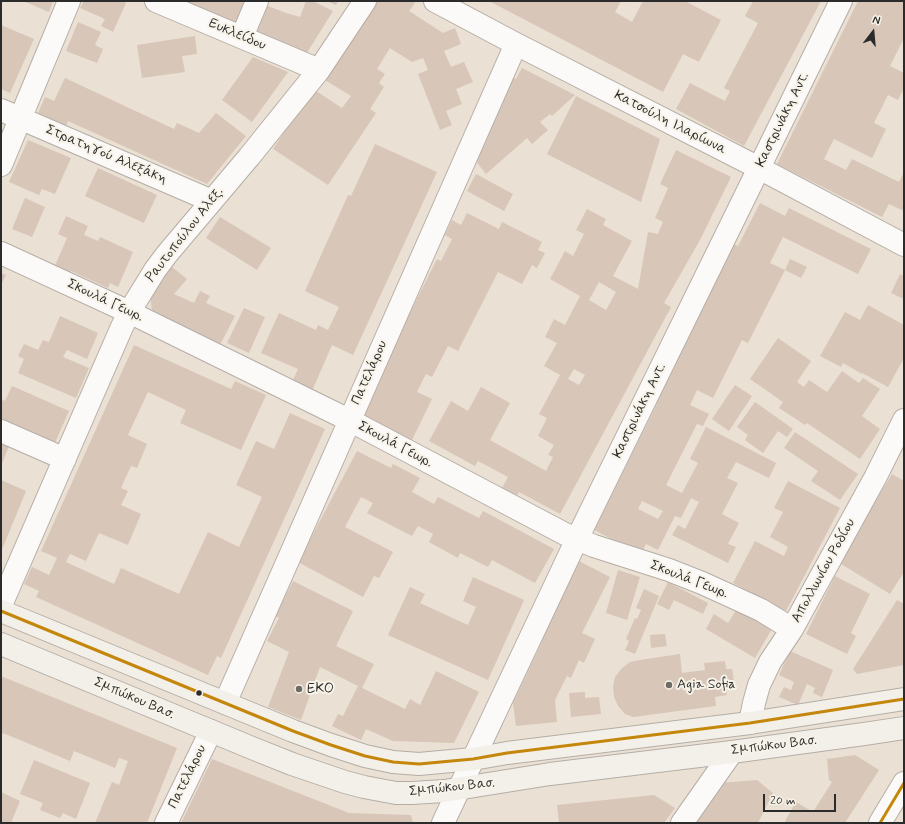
<!DOCTYPE html>
<html>
<head>
<meta charset="utf-8">
<style>
  body { margin:0 }
  #map { position:relative; width:905px; height:824px; overflow:hidden; background:#eae0d3; font-family:Mynerve,sans-serif }
  canvas { display:block }
  .frame { position:absolute; inset:0; border:2px solid #2b2b2b; pointer-events:none }
  .north { position:absolute; left:853px; top:12px; width:40px; height:40px; -webkit-text-stroke:3px #f7f3e8; paint-order:stroke; rotate:16deg; font-size:11px; font-weight:700; line-height:16px; text-align:center; color:#2b2b2b }
  .north::after { content:''; display:block; margin:auto; width:14px; height:18px; background:#2b2b2b; clip-path:polygon(50% 0,100% 100%,50% 72%,0 100%) }
  .scale { position:absolute; left:763px; top:794px; width:73px; height:18px; box-sizing:border-box; border:2px solid #2b2b2b; border-top:0; padding-left:5px; font-size:12px; line-height:14px; white-space:nowrap; color:#2b2b2b; -webkit-text-stroke:3px #f7f3e8; paint-order:stroke }
</style>
</head>
<body>
<div id="map">
<canvas width="905" height="824"></canvas>
<div class="frame"></div>
<div class="north">N</div>
<div class="scale">20 m</div>
</div>
<script>
const context = document.querySelector('canvas').getContext('2d');
context.lineJoin = 'round';
function paint(path, color) {
  context.fillStyle = color;
  context.fill(path, 'evenodd');
}
function toPath(rows) {
  const path = new Path2D();
  for (const r of rows) {
    path.moveTo(r[0], r[1]);
    for (let i = 2; i < r.length; i += 2) path.lineTo(r[i], r[i + 1]);
  }
  return path;
}
function strokePath(path, color, width, dash) {
  context.strokeStyle = color;
  context.lineWidth = width;
  context.lineCap = dash ? 'butt' : 'round';
  context.setLineDash(dash || []);
  context.stroke(path);
}
function drawText(font, color, halo, rows, align = 'center') {
  context.font = font + ' Mynerve,sans-serif';
  context.lineWidth = 4;
  context.setLineDash([]);
  context.textBaseline = 'middle';
  context.strokeStyle = halo;
  context.fillStyle = color;
  for (const [text, x, y, turn = 0] of rows) {
    context.save();
    context.translate(x, y);
    context.rotate((+turn || 0) * Math.PI / 180);
    context.textAlign = isNaN(turn) ? turn : align;
    if (halo) context.strokeText(text, 0, 0);
    context.fillText(text, 0, 0);
    context.restore();
  }
}
const building = toPath([
  [23,1,53,1,49,12],
  [84,1,121,1,126,3,113,32,101,26,105,19,80,8],
  [183,1,246,1,237,23],
  [306,1,313,1,333,11,305,56,251,35,263,4,286,13,300,17],
  [327,1,338,1,336,5],
  [375,1,412,1,415,3,409,11,443,33,455,28,461,44,444,51,451,67,464,62,473,82,456,89,462,104,446,111,452,125,440,130,418,74,428,70,423,58,412,62,390,48,377,69,385,74,379,83,384,87,370,109,376,113,328,185,273,149,313,89,342,108,351,96,325,80],
  [489,1,621,1,615,12,632,22,643,1,685,1,721,20,699,62,683,54,663,92],
  [753,1,821,1,744,146,676,109,690,83,725,101,730,91,724,88,758,23,745,16],
  [858,1,904,1,904,38,890,66,904,73,904,88,898,100,888,95,874,123,886,129,872,158,834,139,824,159,846,170,852,159,899,182,904,172,904,211,889,204,882,217,777,164],
  [78,22,101,32,95,45,103,49,97,63,66,51],
  [1,25,34,39,10,93,1,89],
  [195,36,197,54,182,56,185,72,142,78,137,45],
  [253,57,288,72,252,122,222,100],
  [522,68,575,95,552,116,550,114,540,122,548,130,532,144,527,138,486,174,475,160,511,76,516,79],
  [65,78,174,129,177,123,199,133,216,113,246,136,207,184,68,121,66,126,38,113,45,97,54,101],
  [576,96,660,139,641,202,547,154],
  [28,140,71,158,55,194,42,189,39,195,9,182],
  [375,144,437,172,353,355,332,345,312,391,292,382,298,369,261,353,279,313,316,330,318,325,328,330,339,307,305,291,348,195,351,196],
  [676,150,731,177,700,240,664,303,671,307,560,514,519,492,517,496,502,488,508,477,478,461,475,466,429,441,451,401,468,411,481,387,510,403,490,440,546,471,553,457,548,455,554,445,538,436,547,418,539,414,560,375,544,366,557,343,545,337,554,319,565,325,580,296,550,279,565,251,573,256,584,234,576,230,587,209,606,219,603,225,632,241,613,276,638,289,648,232,658,234,663,222,655,218,668,188,660,184],
  [599,282,616,292,606,310,589,300],
  [574,369,585,375,579,385,568,379],
  [98,168,157,195,144,223,85,196],
  [476,174,513,194,504,211,467,191],
  [25,198,45,207,32,237,12,229],
  [760,203,785,216,789,208,871,249,858,274,783,237,770,263,785,270,748,343,742,340,713,398,697,390,690,405,709,414,703,426,697,424,666,485,682,493,698,463,690,459,706,427,776,463,769,478,736,462,727,478,738,483,722,514,739,523,728,544,736,547,728,563,672,535,678,525,685,529,699,502,691,498,681,518,675,516,658,550,646,544,641,554,594,530,657,404,653,402,733,244,738,246],
  [642,501,663,511,658,519,638,509],
  [467,213,499,229,502,222,542,242,538,250,545,253,537,268,532,265,522,284,498,272,458,351,448,346,432,377,426,374,417,392,432,399,412,440,359,414,437,259,441,261,452,239,445,235,452,220,461,225],
  [66,216,88,226,84,235,98,241,100,237,133,252,118,287,110,283,108,288,71,271,69,275,54,268,67,238,58,234],
  [220,217,271,248,257,270,206,238],
  [790,259,807,267,801,278,785,270],
  [172,267,187,279,174,294,194,303,200,291,210,296,206,303,235,316,220,345,152,312,150,293],
  [1,273,6,275,1,285],
  [900,274,904,276,904,299,891,293],
  [868,305,904,325,904,361,903,360,888,387,862,373,862,374,843,363,841,367,820,356,845,312,860,320],
  [244,308,265,317,249,353,227,343],
  [60,316,98,333,87,359,67,350,63,357,89,368,76,398,18,373,24,359,18,356,24,344,38,350,43,340,49,342],
  [778,338,811,361,797,382,804,387,809,380,827,392,842,371,859,383,863,378,880,389,862,416,880,429,860,459,807,423,805,425,779,408,783,402,750,379],
  [134,345,231,389,235,381,266,395,241,450,180,423,186,410,148,392,128,435,147,444,137,468,131,466,121,488,128,491,121,505,141,514,128,545,99,533,86,561,70,554,66,562,114,584,121,568,179,594,208,532,239,547,262,497,236,485,256,441,274,449,290,413,325,429,221,658,217,656,208,675,36,597,39,591,24,584,32,567,49,575,57,558,41,551],
  [735,385,752,396,729,431,712,419],
  [12,386,69,411,54,445,1,422,1,399,5,401],
  [755,402,793,429,787,437,778,431,763,453,745,440,748,435,737,427],
  [795,432,858,474,840,500,811,481,818,471,784,448],
  [1,443,9,446,1,466],
  [357,451,391,468,393,464,420,478,412,492,434,504,438,497,479,518,483,511,554,549,535,583,492,560,488,567,460,553,458,558,429,542,433,534,418,526,412,536,367,513,373,503,361,497,345,527,393,552,379,578,374,576,363,597,298,562],
  [892,474,904,481,904,572,890,594,838,562],
  [1,480,26,491,1,552],
  [788,481,840,508,786,611,733,583,755,541,784,556,788,547,770,537,783,512,774,508],
  [577,560,610,577,582,633,595,639,584,663,579,660,571,678,567,676,555,700,557,722,516,726,513,703,542,642,538,640],
  [618,570,640,577,627,620,606,613],
  [835,576,870,594,851,633,856,636,847,654,806,634],
  [473,577,524,600,488,680,388,635,410,587,425,594,420,603,468,625,476,607,463,601],
  [293,581,353,611,336,646,374,664,362,688,405,709,410,699,420,705,436,671,479,692,454,743,393,741,366,729,361,740,332,726,338,714,343,716,358,686,320,667,301,720,268,707,289,652,267,641,279,618,275,616],
  [668,582,708,603,703,614,674,600,669,610,657,604],
  [644,589,659,596,635,654,625,650,629,641,626,639,635,618,637,619,641,610,636,608],
  [897,600,904,604,904,665,857,674,853,669],
  [738,607,773,627,755,658,706,629,714,614,728,623],
  [665,634,667,646,651,648,650,635],
  [790,651,833,670,822,697,813,693,815,688,807,684,798,705,779,697,784,687,791,690,794,682,779,675],
  [680,654,682,673,705,670,704,663,725,661,726,669,732,669,734,682,725,683,727,695,715,697,716,706,633,717,625,714,618,706,614,697,613,687,615,677,622,668,630,662,640,660],
  [1,676,177,748,147,823,95,823,112,782,119,785,128,761,119,758,115,768,74,751,70,761,3,733,1,737],
  [585,692,585,698,599,697,601,714,571,717,569,693],
  [855,755,879,770,845,823,788,823,785,821,796,802,813,812,832,782,829,780,827,759],
  [212,759,349,813,411,815,413,823,181,823],
  [34,760,90,783,76,819,63,813,60,818,40,810,43,803,20,794],
  [757,780,773,793,758,823,693,823,719,783],
  [1,792,20,801,11,823,1,823],
  [654,795,675,808,664,823,559,823,557,805]
]);
const minor = toPath([
  [156,1,319,70],
  [435,1,516,44,759,168,904,245],
  [242,37,257,1],
  [1,110,212,201],
  [1,165,69,1],
  [1,253,129,312,349,420,565,534,594,546,669,570,702,583,735,598,761,610,792,629],
  [1,431,65,459],
  [1,605,121,329,129,312,144,288,155,270,167,254,249,157,319,70,365,1],
  [225,703,516,44],
  [750,723,754,703,759,685,770,662,792,629,875,478,904,420],
  [166,823,211,731],
  [443,823,577,539,759,168,841,1],
  [682,823,732,752]
]);
const tertiary = toPath([
  [880,823,904,783]
]);
const secondary = toPath([
  [1,611,293,731,331,745,365,756,393,762,419,764,473,759,507,753,750,723,904,699],
  [1,644,252,748,292,764,345,782,364,787,396,793,412,793,444,791,550,774,732,752,864,734,904,728]
]);
const bus1 = toPath([
  [1,611,293,731,331,745,365,756,393,762,419,764,473,759,507,753,750,723,904,699],
  [880,823,904,783]
]);
const markers = [
  [669,685,4,"#6e6a66"],
  [299,689,4,"#6e6a66"],
  [199,693,3.5,"#2b2b2b"]
];
const streetNames = [
  ["Ευκλείδου",237,35,23],
  ["Καστρινάκη Αντ.",783,120,-64],
  ["Κατσούλη Ιλαρίωνα",670,123,27],
  ["Στρατηγού Αλεξάκη",106,155,23],
  ["Ραυτοπούλου Αλεξ.",185,235,-52],
  ["Σκουλά Γεωρ.",105,301,25],
  ["Πατελάρου",370,373,-66],
  ["Καστρινάκη Αντ.",640,411,-64],
  ["Σκουλά Γεωρ.",395,445,28],
  ["Απολλωνίου Ροδίου",824,571,-61],
  ["Σκουλά Γεωρ.",689,580,21],
  ["Σμπώκου Βασ.",134,699,23],
  ["Σμπώκου Βασ.",774,746,-7],
  ["Πατελάρου",188,777,-64],
  ["Σμπώκου Βασ.",452,788,-6]
];
const poiNames = [
  ["Agia Sofia",677,685],
  ["ΕΚΟ",307,689]
];
paint(building, '#d8c6b9');
strokePath(minor, '#b5aea6', 24);
strokePath(tertiary, '#b5aea6', 24);
strokePath(secondary, '#b5aea6', 24);
strokePath(minor, '#fcfaf8', 22);
strokePath(tertiary, '#fcfaf8', 22);
strokePath(secondary, '#f3f0ea', 22);
strokePath(bus1, '#c4870b', 3);
for (const [x, y, r, color] of markers) {
  const dot = new Path2D();
  dot.arc(x, y, r, 0, 2 * Math.PI);
  context.fillStyle = color;
  context.fill(dot);
  strokePath(dot, '#f7f3e8', 1.5);
}
drawText('14px', '#2b2b2b', '#f7f3e8', streetNames);
drawText('14px', '#2b2b2b', '#f7f3e8', poiNames, 'left');
</script>
</body>
</html>
